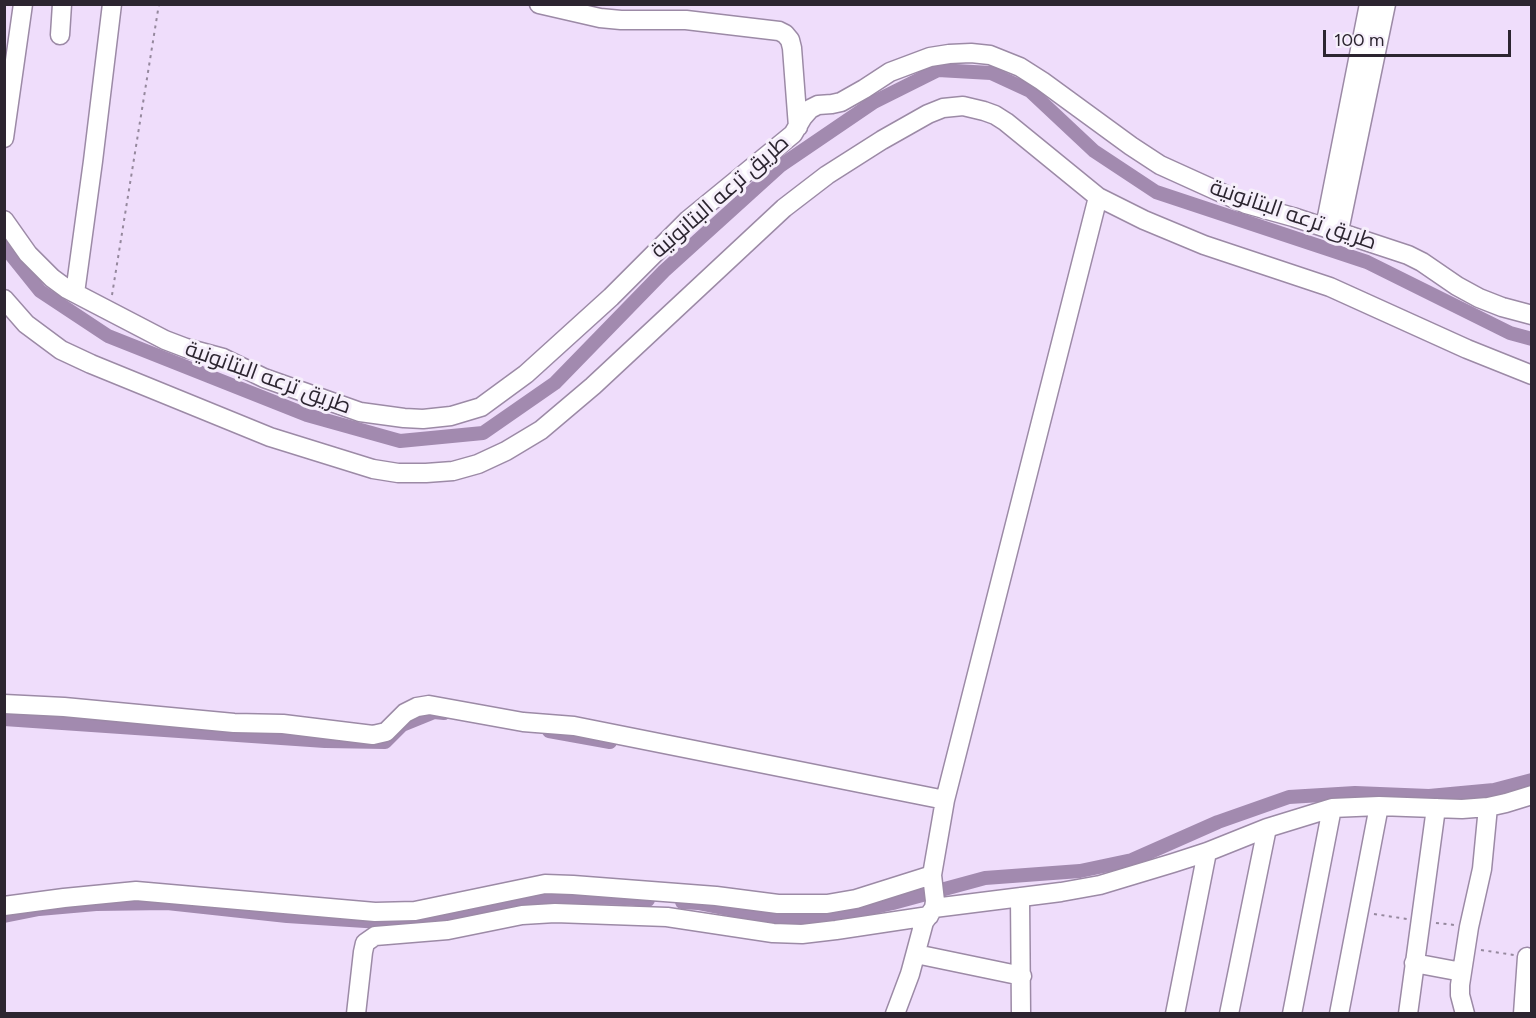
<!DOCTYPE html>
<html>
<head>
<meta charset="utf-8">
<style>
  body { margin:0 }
  #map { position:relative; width:1536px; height:1018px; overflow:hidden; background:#efddfb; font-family:Figtree,sans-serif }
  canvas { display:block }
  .frame { position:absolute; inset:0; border:6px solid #2c2530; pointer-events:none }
  .scale { position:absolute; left:1323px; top:30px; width:188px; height:27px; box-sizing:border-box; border:3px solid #2c2530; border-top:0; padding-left:8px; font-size:18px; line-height:21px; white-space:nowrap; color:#2c2530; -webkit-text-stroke:4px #f6effb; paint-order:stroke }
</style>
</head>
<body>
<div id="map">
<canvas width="1536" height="1018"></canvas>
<div class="frame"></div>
<div class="scale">100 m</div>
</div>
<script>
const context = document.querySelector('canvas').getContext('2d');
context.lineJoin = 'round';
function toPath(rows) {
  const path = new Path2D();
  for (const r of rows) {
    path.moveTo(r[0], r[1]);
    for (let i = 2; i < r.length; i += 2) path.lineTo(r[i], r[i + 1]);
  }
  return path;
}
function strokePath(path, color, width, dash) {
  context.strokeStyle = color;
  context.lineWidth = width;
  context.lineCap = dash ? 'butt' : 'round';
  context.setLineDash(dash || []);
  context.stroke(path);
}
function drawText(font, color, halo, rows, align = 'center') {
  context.font = font + ' Figtree,Cairo,sans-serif';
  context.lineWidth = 6;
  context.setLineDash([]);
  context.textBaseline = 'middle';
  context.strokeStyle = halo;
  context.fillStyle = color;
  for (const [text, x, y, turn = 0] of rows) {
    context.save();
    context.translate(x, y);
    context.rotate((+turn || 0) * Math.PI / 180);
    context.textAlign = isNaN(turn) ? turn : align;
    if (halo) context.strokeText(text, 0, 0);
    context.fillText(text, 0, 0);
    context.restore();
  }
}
const canal = toPath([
  [4,246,40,291,108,336,307,415,400,441,483,433,555,383,664,271,780,166,874,102,938,70,991,73,1030,91,1094,151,1156,192,1367,262,1510,333,1532,339],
  [4,719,325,741,385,742,402,725,434,712,444,713],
  [549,731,610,742],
  [682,902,698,903,783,920,839,915,893,903,985,878,1080,871,1132,860,1218,822,1289,797,1355,793,1429,796,1494,790,1532,780],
  [4,916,39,909,96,904,167,903,287,916,381,922,460,916,532,897,625,898,648,900]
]);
const path = toPath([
  [112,295,159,4],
  [1374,914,1407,919],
  [1436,923,1455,925],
  [1481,950,1514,955]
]);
const minor = toPath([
  [539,4,600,18,621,20,686,20,779,31,785,34,790,40,792,48,798,127],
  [60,35,62,4],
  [4,138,23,4],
  [4,220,28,254,52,278,67,289,165,340,186,348,223,358,264,378,360,412,404,418,423,419,451,416,481,407,526,374,611,297,688,220,793,134,803,117,810,109,818,105,832,104,841,102,864,89,890,72,930,57,949,54,971,53,990,55,1020,67,1042,81,1131,146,1160,165,1246,204,1293,217,1408,255,1422,262,1457,286,1479,298,1502,307,1532,315],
  [1325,227,1369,4],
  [1339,231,1386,4],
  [75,293,93,161,112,4],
  [4,299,26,324,61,350,91,364,270,437,373,469,398,473,426,473,453,471,478,464,506,451,541,430,593,386,784,208,827,175,882,140,928,114,943,108,963,106,984,111,995,115,1006,122,1098,197,1144,220,1204,245,1330,287,1467,349,1532,375],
  [4,704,64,707,234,723,283,724,373,735,386,732,405,713,417,707,429,705,523,722,574,726,945,800],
  [1020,897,1021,1014],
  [4,906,64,898,136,891,375,912,415,911,545,884,573,885,716,896,778,904,827,904,856,899,932,875],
  [934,908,1061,892,1100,885,1173,863,1207,852,1267,828,1332,808,1379,806,1462,809,1488,807,1506,803,1532,795],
  [916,954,1022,976],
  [1414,963,1462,972],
  [356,1014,363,952,365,943,375,936,448,930,522,915,555,913,667,917,773,933,802,934,836,930,929,916],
  [895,1014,910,974,924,922,934,908,935,901,932,875,945,800,1098,197],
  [1175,1014,1207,852],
  [1229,1014,1267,828],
  [1292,1014,1332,808],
  [1339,1014,1379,806],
  [1408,1014,1436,808],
  [1465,1014,1460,995,1460,985,1469,927,1482,869,1488,807],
  [1523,1014,1527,957]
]);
const streetNames = [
  ["طريق ترعه البتانونية",720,197,-41],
  ["طريق ترعه البتانونية",1293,215,19],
  ["طريق ترعه البتانونية",268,378,20]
];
strokePath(canal, '#a28aaf', 14);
strokePath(minor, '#9c8aa6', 21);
strokePath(path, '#95889d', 2, [3, 4.5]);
strokePath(minor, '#fff', 18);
drawText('22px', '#2c2530', '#f6effb', streetNames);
</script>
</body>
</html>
